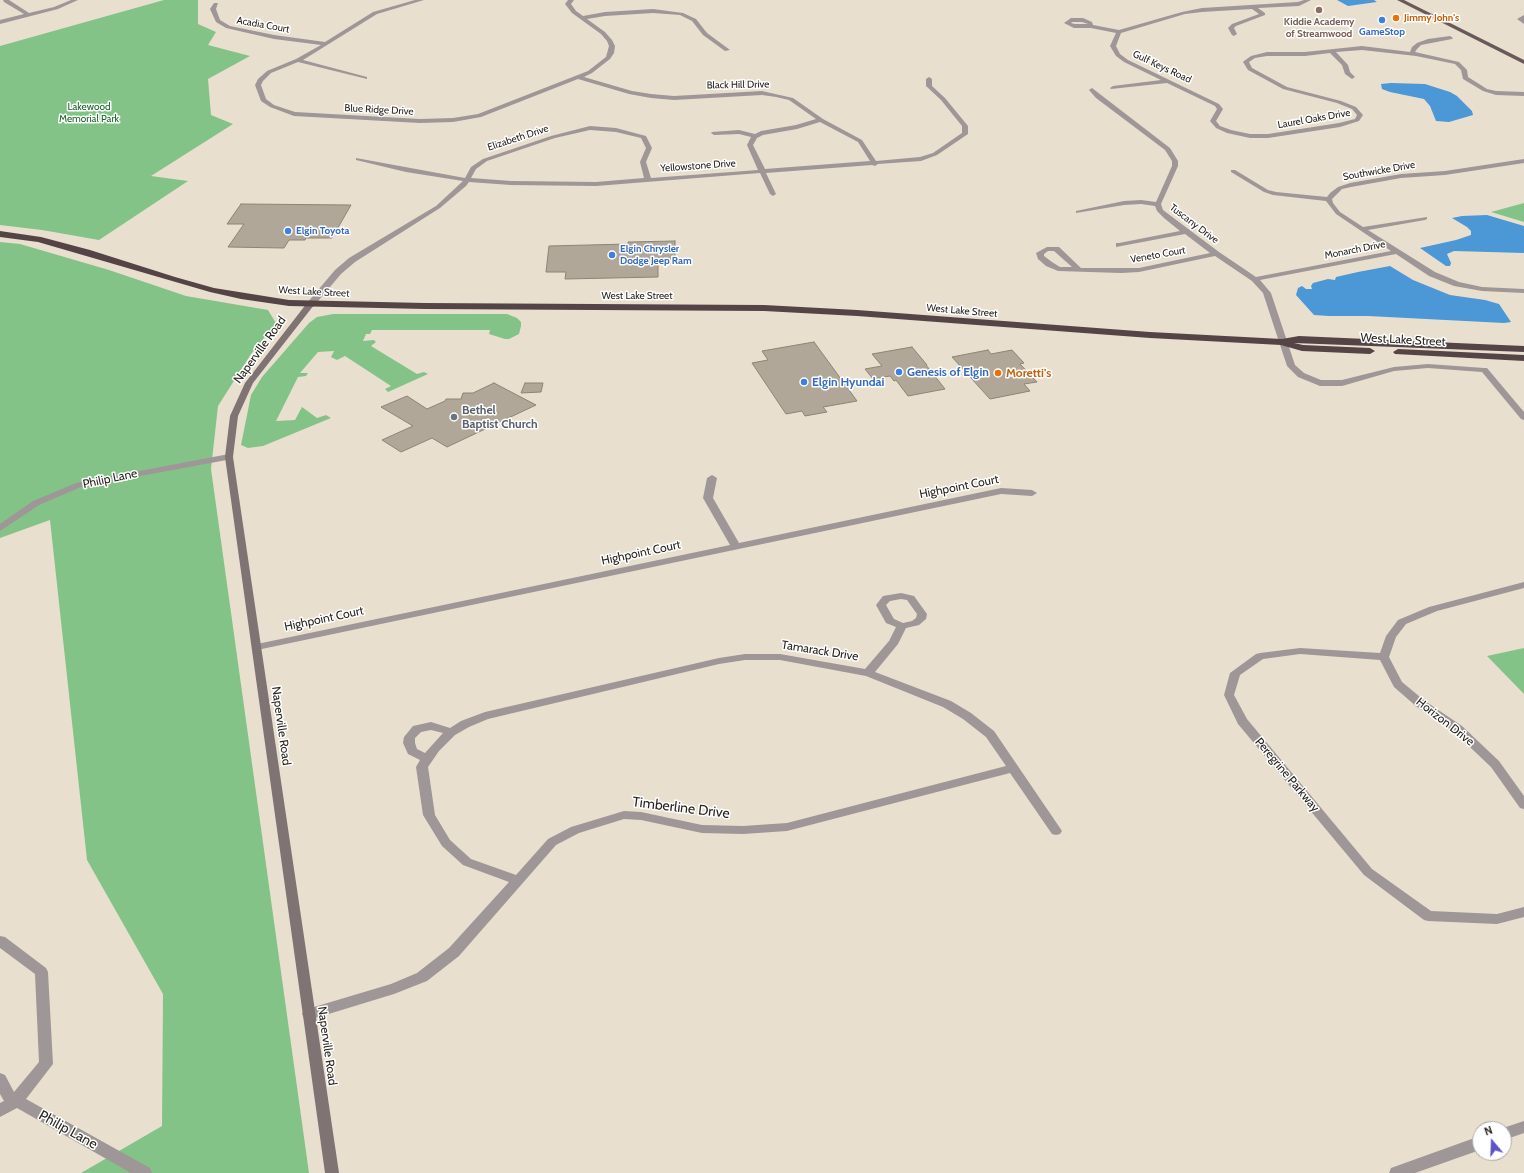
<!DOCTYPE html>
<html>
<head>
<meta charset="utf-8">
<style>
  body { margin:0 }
  #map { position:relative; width:1524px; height:1173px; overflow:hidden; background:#e9dfcf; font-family:Cabin,sans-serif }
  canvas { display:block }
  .north { position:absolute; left:1472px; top:1121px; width:40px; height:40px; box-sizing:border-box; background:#fff; border:1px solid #a9a7a5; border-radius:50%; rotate:341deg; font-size:11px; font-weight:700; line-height:16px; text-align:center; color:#28241e }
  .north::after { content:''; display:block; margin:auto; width:14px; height:18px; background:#5e53cb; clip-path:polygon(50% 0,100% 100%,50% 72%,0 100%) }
</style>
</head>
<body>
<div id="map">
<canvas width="1524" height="1173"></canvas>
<div class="north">N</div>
</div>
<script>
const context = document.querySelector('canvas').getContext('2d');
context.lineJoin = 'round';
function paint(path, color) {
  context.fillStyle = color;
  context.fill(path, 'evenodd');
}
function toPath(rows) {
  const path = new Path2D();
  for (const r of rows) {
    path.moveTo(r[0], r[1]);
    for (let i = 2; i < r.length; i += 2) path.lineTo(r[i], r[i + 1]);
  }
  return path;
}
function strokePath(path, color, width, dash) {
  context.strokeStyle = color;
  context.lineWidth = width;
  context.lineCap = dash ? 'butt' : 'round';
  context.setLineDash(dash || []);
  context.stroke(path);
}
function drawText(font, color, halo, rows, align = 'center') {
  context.font = font + ' Cabin,sans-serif';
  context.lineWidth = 3;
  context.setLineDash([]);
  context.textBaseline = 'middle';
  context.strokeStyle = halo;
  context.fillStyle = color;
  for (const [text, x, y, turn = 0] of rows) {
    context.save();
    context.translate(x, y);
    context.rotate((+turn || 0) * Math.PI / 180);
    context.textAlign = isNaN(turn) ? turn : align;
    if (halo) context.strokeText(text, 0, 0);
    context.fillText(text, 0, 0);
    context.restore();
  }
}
const green = toPath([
  [164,0,198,0,198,24,216,32,208,45,250,56,208,79,211,115,233,124,151,176,188,181,99,240,42,230,0,225,0,46],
  [1524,203,1524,222,1491,212],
  [0,242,20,244,109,270,186,296,268,310,276,323,251,354,218,406,211,469,309,1173,81,1173,162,1126,163,994,87,860,50,520,0,538],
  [333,314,507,314,517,318,521,322,521,326,519,334,509,339,505,339,489,334,490,330,372,330,370,334,366,334,363,341,374,340,376,342,371,346,417,374,424,372,428,374,388,392,385,389,391,386,345,356,337,360,331,357,334,351,318,352,300,373,308,373,306,376,298,377,276,421,295,420,302,407,317,418,326,415,331,418,263,446,248,448,241,445,251,395,262,377,309,323,317,317],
  [1524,648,1524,694,1487,656]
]);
const water = toPath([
  [1337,0,1374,0,1377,2,1348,6],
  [1391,83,1425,84,1450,92,1457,96,1472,111,1473,115,1449,122,1436,121,1430,106,1424,99,1390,92,1382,89,1381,84],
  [1487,215,1524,226,1524,253,1454,251,1447,254,1451,263,1450,266,1446,266,1420,248,1456,240,1471,235,1471,231,1467,227,1452,218,1462,216],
  [1390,266,1413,280,1450,295,1485,300,1499,304,1511,322,1504,323,1368,316,1329,316,1314,315,1296,295,1298,288,1302,286,1306,289,1312,289,1311,286,1313,283,1328,279,1335,280,1336,277,1358,272]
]);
const building = toPath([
  [241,204,351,205,332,238,306,238,305,240,289,240,284,248,228,247,244,224,227,224,241,204],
  [675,241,675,263,658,264,658,277,565,279,566,272,546,272,549,246,628,244,628,242,675,241],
  [814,342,857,401,823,407,827,412,805,416,802,411,786,414,752,363,768,360,762,351,814,342],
  [912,347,927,365,926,365,945,389,908,396,896,380,894,381,890,376,873,379,865,369,882,366,872,354,912,347],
  [988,350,991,354,1012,350,1024,363,1020,364,1037,382,1024,384,1030,391,990,399,952,357,988,350],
  [494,383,536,405,447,447,432,438,401,452,382,440,413,426,381,407,407,396,427,409,445,401,446,399,461,399,463,393,473,393,494,383],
  [525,383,543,383,541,392,521,393,525,383]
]);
const street = toPath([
  [3,0,9,0,29,13,54,7,71,0,78,0,58,9,0,24,0,20,24,14,4,2,3,0],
  [415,0,424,0,377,14,303,60,367,77,367,79,298,62,271,73,263,81,261,85,266,99,274,105,295,112,420,119,453,118,478,114,588,71,606,57,609,46,607,41,601,34,572,13,565,4,568,0,574,0,571,4,576,11,583,16,605,12,653,9,683,13,696,19,707,33,730,50,725,51,703,35,692,21,680,15,653,13,605,16,587,19,605,32,612,40,615,46,614,53,610,59,592,73,584,77,632,91,651,94,674,96,762,91,793,98,823,119,862,140,876,161,920,157,933,153,962,133,962,126,941,100,926,86,926,79,929,77,932,79,932,86,945,98,968,126,968,134,937,155,921,161,878,164,875,166,872,165,766,173,776,194,773,196,770,194,760,173,596,186,511,185,469,182,466,186,440,208,355,262,341,274,313,307,307,307,307,303,335,270,349,258,436,206,463,181,406,172,356,160,356,158,465,178,471,167,483,159,551,136,590,126,616,128,646,136,652,148,646,162,651,178,758,170,747,145,751,137,739,134,714,135,711,133,712,132,739,130,755,134,761,131,796,125,816,119,789,100,776,97,762,95,674,100,651,98,629,94,578,79,481,117,453,122,420,123,294,116,270,107,261,101,255,85,258,79,267,71,296,59,321,45,274,39,226,28,216,22,210,9,214,3,218,3,216,9,220,20,230,26,274,35,325,42,373,12,415,0],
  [820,122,858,142,870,161,765,169,753,145,757,138,763,135,797,129,820,122],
  [590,130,616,132,641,138,646,148,640,162,644,178,596,182,511,181,471,178,476,169,487,161,555,138,590,130],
  [1304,0,1311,0,1299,6,1258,8,1265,13,1265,15,1236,26,1234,28,1237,34,1234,36,1232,35,1228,28,1232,24,1259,14,1252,9,1202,12,1185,14,1121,33,1116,46,1120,54,1128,60,1219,104,1223,109,1216,121,1220,126,1231,130,1250,134,1268,134,1339,123,1355,119,1357,115,1352,109,1337,103,1283,89,1248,70,1243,62,1244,61,1251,56,1267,52,1305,52,1362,46,1410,52,1412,47,1417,43,1428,39,1450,36,1453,38,1452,39,1421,45,1417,49,1415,52,1459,62,1467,70,1468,77,1487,89,1496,91,1524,92,1524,96,1496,95,1483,91,1463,79,1461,70,1455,64,1416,56,1362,50,1336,52,1348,65,1350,72,1355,77,1352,79,1345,74,1342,65,1330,53,1305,56,1267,56,1255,58,1249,62,1252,68,1287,87,1341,101,1356,107,1363,115,1359,121,1340,127,1268,138,1250,138,1227,133,1216,128,1210,121,1217,109,1215,106,1167,83,1111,89,1110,88,1113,86,1161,80,1124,62,1116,56,1110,46,1116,33,1091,28,1074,28,1064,23,1071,18,1083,18,1092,22,1093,25,1119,30,1182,12,1202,8,1298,2,1304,0],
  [1072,22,1082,22,1088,24,1075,24,1071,23,1072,22],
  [1524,15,1524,24,1517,19,1524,15],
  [1092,88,1170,148,1178,161,1178,166,1161,204,1163,210,1219,252,1256,277,1391,251,1336,214,1326,201,1273,195,1264,192,1231,172,1231,170,1235,170,1268,190,1276,192,1327,197,1330,193,1338,187,1350,183,1401,174,1445,171,1524,159,1524,163,1445,175,1401,178,1351,187,1342,189,1332,199,1333,203,1340,212,1363,227,1427,217,1427,219,1425,220,1368,230,1435,272,1459,282,1482,287,1524,289,1524,293,1482,291,1454,286,1429,276,1396,254,1260,280,1271,293,1295,365,1304,373,1321,380,1342,380,1394,367,1428,364,1484,368,1487,368,1524,412,1524,420,1521,419,1482,372,1428,368,1394,371,1342,386,1320,386,1298,377,1287,366,1263,293,1252,281,1215,256,1139,272,1121,273,1058,271,1046,266,1038,259,1036,253,1047,247,1059,247,1081,268,1139,268,1210,253,1185,234,1116,247,1116,243,1119,243,1180,231,1164,218,1157,211,1155,206,1141,204,1124,205,1076,213,1076,211,1124,201,1141,200,1156,202,1172,166,1172,161,1165,150,1096,98,1089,90,1092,88],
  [1048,251,1054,251,1072,267,1060,267,1052,262,1044,256,1044,254,1048,251],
  [229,454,233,457,232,459,81,487,39,505,0,531,0,524,33,501,76,483,229,454],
  [712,475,717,478,713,498,739,543,1001,488,1032,490,1037,493,1032,496,1001,494,257,650,252,647,257,644,730,545,703,498,707,478,712,475],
  [1524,582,1524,588,1437,611,1406,624,1396,637,1389,657,1402,682,1425,701,1462,726,1499,761,1524,796,1524,809,1520,808,1491,767,1454,732,1417,707,1394,687,1380,660,1300,654,1263,659,1240,675,1234,695,1247,719,1372,869,1431,911,1497,914,1524,907,1524,917,1497,924,1428,921,1424,920,1364,875,1238,724,1224,695,1230,673,1256,654,1260,653,1300,648,1380,653,1386,636,1398,620,1429,607,1524,582],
  [901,593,914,596,927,614,926,619,919,625,906,628,898,644,875,672,951,701,971,713,994,731,1060,828,1062,831,1060,834,1056,835,1052,834,1010,773,787,831,743,834,702,833,641,820,624,819,579,833,556,845,459,956,427,981,394,994,309,1020,304,1018,302,1014,304,1010,391,984,417,973,449,948,509,882,463,865,442,846,423,815,416,767,420,760,408,754,403,743,404,737,413,726,431,722,450,728,461,721,485,712,719,658,745,654,780,654,865,669,889,641,896,627,886,623,876,605,883,596,901,593],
  [901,599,907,600,917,614,916,618,912,621,903,623,894,619,886,605,890,601,901,599],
  [745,660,780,660,866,676,943,707,963,719,986,737,1006,766,787,823,743,826,702,825,641,812,624,811,571,827,548,839,516,875,471,859,450,840,435,815,428,767,439,751,455,735,469,727,488,719,719,664,745,660],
  [431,730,443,733,425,753,417,749,415,743,415,738,421,732,431,730],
  [0,936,5,937,46,968,48,972,53,1064,26,1099,150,1168,152,1173,131,1173,17,1108,0,1117,0,1103,4,1101,0,1094,0,1073,5,1075,14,1092,39,1062,35,974,0,948,0,936],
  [1524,1121,1524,1133,1504,1140,1504,1129,1500,1129,1524,1121],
  [1480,1136,1480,1150,1415,1173,1389,1173,1391,1168,1480,1136]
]);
const secondary = toPath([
  [307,303,310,303,314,305,253,383,238,416,233,457,339,1173,325,1173,225,457,230,416,245,383,307,303]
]);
const primary = toPath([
  [1397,0,1404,0,1524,60,1524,64,1397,0]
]);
const highway = toPath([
  [0,231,41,237,90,250,175,277,214,288,289,300,425,303,764,305,857,310,1150,332,1282,339,1299,336,1524,346,1524,352,1294,343,1303,345,1370,348,1375,351,1370,354,1302,351,1281,345,1150,338,857,316,764,311,425,309,289,306,241,299,210,292,38,242,0,237,0,231],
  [1398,349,1524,355,1524,361,1395,354,1393,352,1398,349]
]);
const markers = [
  [1319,10,4,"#8d6e63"],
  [1396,18,4,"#e8710a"],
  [1382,20,4,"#3f7fe0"],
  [288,231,4,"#3f7fe0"],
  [612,255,4,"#3f7fe0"],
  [899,372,4,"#3f7fe0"],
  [998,373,4,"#e8710a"],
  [804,382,4,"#3f7fe0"],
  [454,417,4,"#6b7280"]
];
const farFoodnames = [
  ["Jimmy John's",1404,18]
];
const farEducationnames = [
  ["Kiddie Academy",1319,22],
  ["of Streamwood",1319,34]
];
const farStreetnames = [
  ["Acadia Court",263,25,10],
  ["Gulf Keys Road",1162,67,25],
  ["Black Hill Drive",738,85,-1],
  ["Blue Ridge Drive",379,110,3],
  ["Laurel Oaks Drive",1314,119,-10],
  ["Elizabeth Drive",518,138,-18],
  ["Yellowstone Drive",698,166,-4],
  ["Southwicke Drive",1379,171,-10],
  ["Tuscany Drive",1194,224,37],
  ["Monarch Drive",1355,250,-11],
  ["Veneto Court",1158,255,-10],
  ["West Lake Street",314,292,3],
  ["West Lake Street",637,296],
  ["West Lake Street",962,311,5]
];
const farShopnames = [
  ["GameStop",1382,32,"center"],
  ["Elgin Toyota",296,231],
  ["Elgin Chrysler",620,249],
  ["Dodge Jeep Ram",620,261]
];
const farParknames = [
  ["Lakewood",89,107],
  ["Memorial Park",89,119]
];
const streetNames = [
  ["West Lake Street",1403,340,3],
  ["Naperville Road",260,350,-54],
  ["Philip Lane",110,479,-12],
  ["Highpoint Court",959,487,-11],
  ["Highpoint Court",641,553,-12],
  ["Highpoint Court",324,619,-12],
  ["Tamarack Drive",820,651,9],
  ["Horizon Drive",1445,722,38],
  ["Naperville Road",281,726,82],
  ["Peregrine Parkway",1287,775,50],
  ["Naperville Road",327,1046,82]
];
const shopNames = [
  ["Genesis of Elgin",907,372],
  ["Elgin Hyundai",812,382]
];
const foodNames = [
  ["Moretti's",1006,373]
];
const worshipNames = [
  ["Bethel",462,410],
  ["Baptist Church",462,424]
];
const nearStreetnames = [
  ["Timberline Drive",681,808,7],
  ["Philip Lane",68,1130,29]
];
paint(green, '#83c388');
paint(water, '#4c97d5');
paint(building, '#b0a798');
strokePath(building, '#8c8475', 1);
paint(street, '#9f9697');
paint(secondary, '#807374');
paint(primary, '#69595b');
paint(highway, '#554446');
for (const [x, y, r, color] of markers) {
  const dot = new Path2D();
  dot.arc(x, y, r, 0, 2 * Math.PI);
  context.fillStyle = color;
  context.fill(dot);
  strokePath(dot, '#fff', 1.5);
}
drawText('bold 10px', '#c56008', '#fff', farFoodnames, 'left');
drawText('bold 10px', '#785e54', '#fff', farEducationnames);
drawText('10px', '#28241e', '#fff', farStreetnames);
drawText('bold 10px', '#366cbe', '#fff', farShopnames, 'left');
drawText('10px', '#1a6527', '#fff', farParknames);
drawText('12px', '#28241e', '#fff', streetNames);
drawText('bold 12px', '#366cbe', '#fff', shopNames, 'left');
drawText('bold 12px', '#c56008', '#fff', foodNames, 'left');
drawText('bold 12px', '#5b616d', '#fff', worshipNames, 'left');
drawText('14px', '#28241e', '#fff', nearStreetnames);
</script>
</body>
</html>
